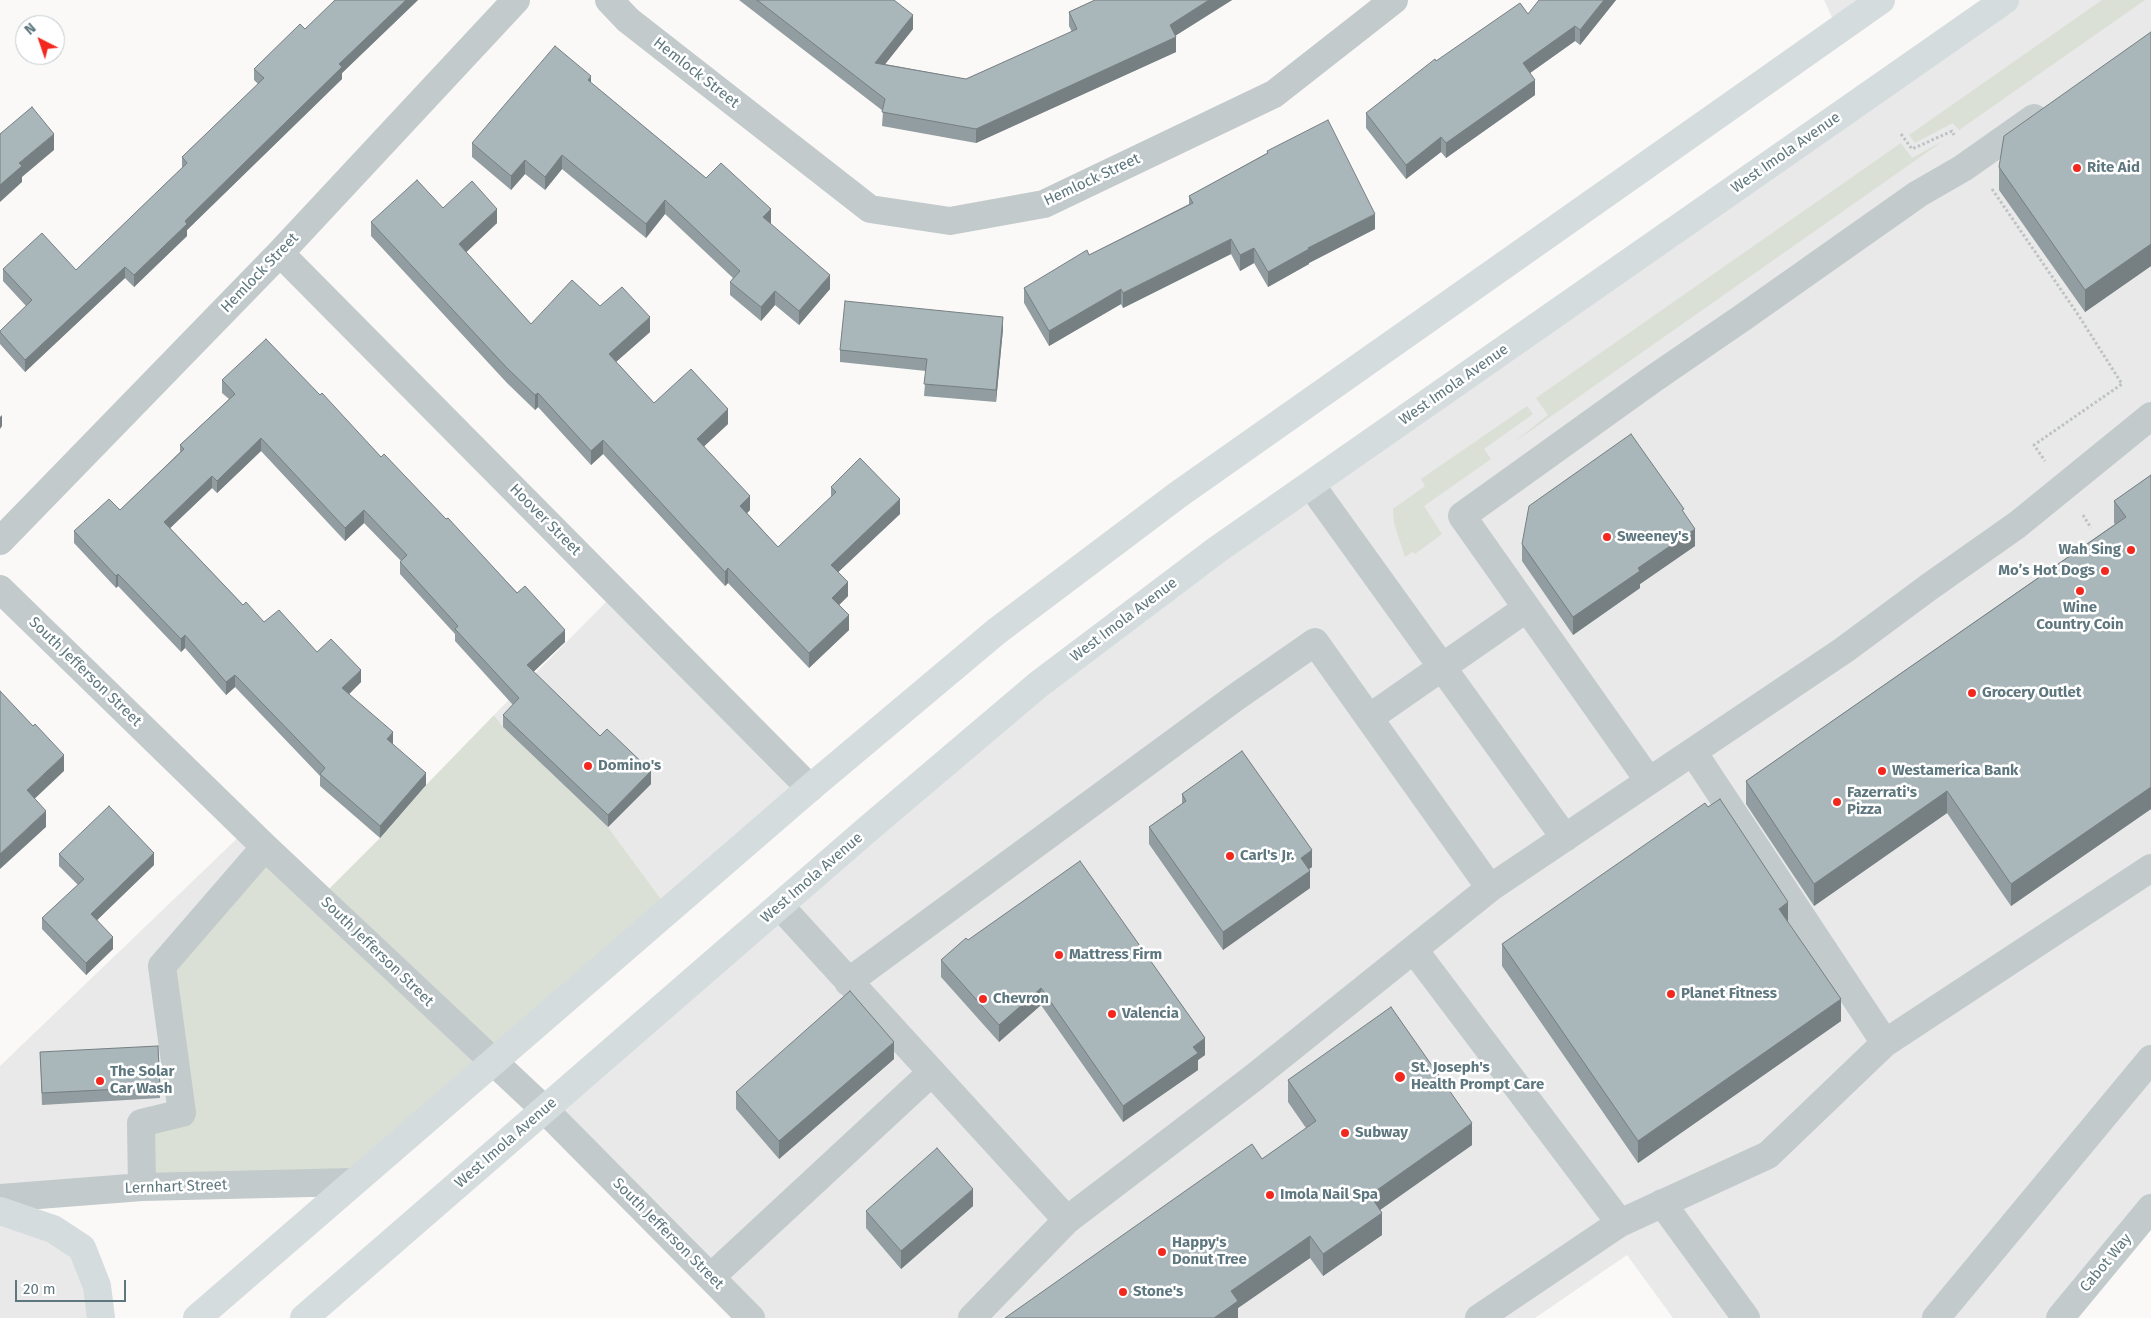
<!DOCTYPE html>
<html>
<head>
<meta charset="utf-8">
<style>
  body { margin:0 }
  #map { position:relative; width:2151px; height:1318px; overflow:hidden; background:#faf9f7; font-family:"Fira Sans",sans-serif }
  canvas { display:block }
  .north { position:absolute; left:15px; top:15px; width:50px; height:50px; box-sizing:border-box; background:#fff; border:1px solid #bfc9cc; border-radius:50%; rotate:319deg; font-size:14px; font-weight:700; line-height:20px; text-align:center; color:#5e777f }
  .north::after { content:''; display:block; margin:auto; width:18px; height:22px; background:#f2281f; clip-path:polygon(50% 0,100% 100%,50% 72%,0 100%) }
  .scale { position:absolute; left:15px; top:1280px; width:111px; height:22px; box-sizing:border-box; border:2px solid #5e777f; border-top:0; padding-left:6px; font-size:15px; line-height:18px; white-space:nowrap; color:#5e777f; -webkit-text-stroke:4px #fff; paint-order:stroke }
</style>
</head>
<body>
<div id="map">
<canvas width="2151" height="1318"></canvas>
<div class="north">N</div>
<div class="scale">20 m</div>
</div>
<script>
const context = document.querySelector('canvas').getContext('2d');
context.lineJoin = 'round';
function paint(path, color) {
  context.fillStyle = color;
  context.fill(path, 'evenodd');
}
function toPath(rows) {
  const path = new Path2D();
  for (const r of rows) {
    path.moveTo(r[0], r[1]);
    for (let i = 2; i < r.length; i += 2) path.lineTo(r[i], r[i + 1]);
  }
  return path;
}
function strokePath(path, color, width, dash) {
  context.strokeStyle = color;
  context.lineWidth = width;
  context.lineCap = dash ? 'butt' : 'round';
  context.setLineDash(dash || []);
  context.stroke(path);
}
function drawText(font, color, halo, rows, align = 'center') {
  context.font = font + ' "Fira Sans",sans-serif';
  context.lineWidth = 5;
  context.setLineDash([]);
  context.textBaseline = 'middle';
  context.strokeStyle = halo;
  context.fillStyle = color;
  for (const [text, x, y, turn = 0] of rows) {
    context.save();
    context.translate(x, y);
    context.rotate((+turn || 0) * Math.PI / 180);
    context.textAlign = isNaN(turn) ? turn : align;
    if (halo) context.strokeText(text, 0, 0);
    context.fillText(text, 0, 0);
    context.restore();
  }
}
const built = toPath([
  [1824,0,1881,0,1838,30],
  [2005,0,2151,0,2151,1208,2060,1318,1673,1318,1627,1255,1535,1318,751,1318,545,1110,1039,684],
  [616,592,810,788,669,910,608,827,503,727,494,715],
  [247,829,265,847,182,1113,142,1187,0,1198,0,1066],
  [0,1211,82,1248,101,1318,0,1318]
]);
const green = toPath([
  [2102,0,2145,0,1959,130,1953,123,1915,143,1909,135],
  [1943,141,1550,417,1513,443,1548,415,1536,398,1901,143,1912,158],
  [1527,406,1533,414,1484,449,1491,459,1424,506,1442,534,1415,554,1413,552,1405,557,1394,523,1393,509,1425,486,1421,479],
  [494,715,503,727,608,827,669,910,353,1182,142,1187,141,1123,182,1112,162,966,265,847,320,898,380,838,426,785]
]);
const path = toPath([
  [1901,134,1912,149,1952,131,1954,135],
  [1992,189,2077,313,2122,384,2034,445,2045,461],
  [2083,515,2091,528]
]);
const minor = toPath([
  [609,0,628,20,870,209,950,221,1044,204,1274,94,1394,0],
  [280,253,810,788],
  [1311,485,1565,838],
  [0,541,280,253,516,0],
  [0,589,265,847,545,1110,751,1318],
  [1369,718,1527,608],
  [1693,752,1885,1043],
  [1649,781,1462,516,1653,379,1742,318,1918,194,1963,168,2034,118],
  [780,906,1067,1220],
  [1414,950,1620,1223],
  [848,982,1236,697,1315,642,1490,888],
  [142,1187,141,1123,182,1113,162,966,265,847],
  [0,1198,142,1187,353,1182],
  [1662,1203,1746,1318],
  [711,1277,932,1072],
  [972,1318,1067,1220,1252,1079,1490,888,1844,650,1929,587,2017,525,2151,416],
  [1479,1318,1620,1223,1768,1155,1885,1043,2151,868],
  [1936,1318,2151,1059],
  [2060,1318,2151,1208]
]);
const major = toPath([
  [0,1211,53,1229,82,1248,97,1286,101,1318],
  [197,1318,810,788,997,631,1179,494,1881,0],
  [304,1318,869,828,1039,684,1218,549,2005,0]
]);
const wall = toPath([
  [418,0,342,73,342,79,187,230,187,236,134,287,125,278,25,372,0,344,0,331,26,306,3,281,3,269,76,270,182,168,182,157,258,84,254,80,254,69,305,29],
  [739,0,894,0,913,29,885,64,966,79,1072,32,1069,26,1069,12,1095,0,1232,0,1175,36,1176,52,976,143,882,126,883,111],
  [1616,0,1580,45,1575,41,1530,73,1535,95,1446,158,1441,152,1406,179,1366,128,1366,113,1436,61,1528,14],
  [2151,32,2151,266,2085,312,1999,190,1999,167],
  [591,83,706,178,771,223,770,223,830,289,799,325,775,305,761,321,730,295,730,282,733,278,665,214,646,238,562,169,545,190,525,174,511,190,472,157,472,143],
  [1267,151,1375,229,1309,263,1309,264,1268,287,1254,263,1240,271,1231,254,1123,308,1121,304,1049,346,1024,303,1024,288,1189,204,1189,196,1267,153],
  [443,208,497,223,466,252,531,324,600,306,650,332,616,362,654,403,728,424,704,446,750,510,747,513,778,547,831,497,831,487,900,514,838,572,848,596,839,605,849,630,809,668,728,583,725,586,603,454,591,465,538,407,535,410,507,383,371,236,371,222],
  [1003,329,996,402,924,396,926,371,840,362,840,350],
  [222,380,320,395,381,457,446,519,565,642,533,672,651,784,608,827,503,727,503,715,513,705,455,641,455,634,400,574,400,562,401,561,364,523,345,541,261,451,217,493,212,488,170,528,243,605,264,622,317,652,361,682,349,694,393,745,426,785,380,838,320,786,320,776,235,687,226,695,185,648,181,652,118,586,116,588,74,543,74,531,120,510,180,452,180,445,229,399,222,393],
  [2151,475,2151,809,2011,906,1947,813,1814,906,1746,804,1746,781,2115,524,2114,523,2114,501],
  [1684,514,1695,546,1640,584,1640,588,1573,635,1522,561,1522,544],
  [1182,794,1312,867,1309,869,1310,888,1223,950,1149,844,1149,827,1182,804],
  [59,854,154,865,97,920,113,949,86,975,42,929,42,918,78,885,59,866],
  [1788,923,1841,1021,1638,1163,1502,966,1502,944],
  [968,940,1205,1055,1198,1060,1198,1070,1123,1122,1041,1005,999,1042,941,977,941,960],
  [40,1052,160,1087,160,1098,42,1105],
  [894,1059,779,1159,736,1109,736,1092],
  [1288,1080,1472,1145,1380,1210,1382,1235,1323,1276,1310,1258,1238,1308,1238,1318,1005,1318,1262,1159,1306,1128,1288,1102],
  [973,1206,901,1269,866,1228,866,1211]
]);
const shadedWall = toPath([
  [406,0,418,0,342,73,342,79,187,230,187,236,134,287,134,275,185,221,339,64],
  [1209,0,1232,0,1170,39,1170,25],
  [1604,0,1616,0,1580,45,1580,30],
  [913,15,913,29,875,77,875,63],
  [1575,26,1575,41,1523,78,1523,63],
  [1176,37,1176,52,976,143,976,129],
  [591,76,591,90,588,80],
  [1535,80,1535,95,1446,158,1446,143],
  [54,134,54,150,22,177,22,182,0,202,0,185,19,163],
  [1441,137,1441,152,1406,179,1406,165],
  [562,155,562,169,545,190,545,177],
  [525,160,525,174,511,190,511,176],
  [665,200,665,214,646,238,646,224],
  [497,209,497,223,459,259,459,244],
  [771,209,771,223,763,231,763,217],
  [1375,214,1375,229,1309,263,1309,264,1268,287,1268,272,1308,248],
  [1231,239,1231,254,1123,308,1123,293],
  [2151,244,2151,266,2085,312,2085,290],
  [1254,248,1254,263,1240,271,1240,255],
  [125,267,125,278,25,372,25,360],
  [830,275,830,289,799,325,799,311],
  [1121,289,1121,304,1049,346,1049,331],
  [775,291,775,305,761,321,761,307],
  [650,317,650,332,609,368,609,354],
  [1003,317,1003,329,996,402,996,390],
  [538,393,538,407,535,410,535,395],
  [728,409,728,424,697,453,697,439],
  [2,415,2,426,0,429,0,417],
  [261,438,261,451,217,493,217,481],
  [603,440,603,454,591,465,591,451],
  [212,476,212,488,164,534,164,522],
  [750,496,750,510,740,520,740,506],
  [900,499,900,514,831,579,831,565],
  [364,510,364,523,345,541,345,528],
  [1695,529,1695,546,1640,584,1640,588,1573,635,1573,617,1638,568],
  [728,568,728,583,725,586,725,572],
  [118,574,118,586,116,588,116,576],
  [848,582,848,596,832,612,832,598],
  [849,615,849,630,809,668,809,653],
  [565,630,565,642,527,678,527,665],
  [185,635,185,648,181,652,181,639],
  [361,670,361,682,342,701,342,688],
  [235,675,235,687,226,695,226,682],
  [393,732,393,745,387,739],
  [64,755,64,771,27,806,27,790],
  [651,771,651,784,608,827,608,815],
  [426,773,426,785,380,838,380,826],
  [2151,787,2151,809,2011,906,2011,884],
  [1947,791,1947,813,1814,906,1814,884],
  [46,811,46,827,0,869,0,854],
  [1312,850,1312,867,1301,875,1301,858],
  [154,853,154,865,91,926,91,914],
  [1310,871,1310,888,1223,950,1223,932],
  [1788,902,1788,924,1779,909],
  [113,937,113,949,86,975,86,963],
  [1041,988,1041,1005,999,1042,999,1025],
  [1841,999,1841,1021,1638,1163,1638,1141],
  [1205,1038,1205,1055,1198,1060,1198,1070,1123,1122,1123,1106,1193,1047],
  [894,1042,894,1059,779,1159,779,1141],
  [1472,1123,1472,1145,1370,1217,1370,1195],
  [973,1189,973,1206,901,1269,901,1251],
  [1382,1213,1382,1235,1323,1276,1323,1254],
  [1310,1236,1310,1258,1238,1308,1238,1318,1214,1318,1231,1291]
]);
const building = toPath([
  [335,0,406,0,339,64,342,67,185,221,187,224,134,275,125,267,25,360,0,332,0,331,32,300,3,269,42,233,76,270,187,163,182,157,264,78,254,69,300,24,305,29,335,0],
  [757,0,894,0,913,15,875,63,966,79,1077,29,1069,12,1095,0,1209,0,1170,25,1176,37,976,129,882,112,885,99,757,0],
  [1539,0,1604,0,1580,30,1575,26,1523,63,1535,80,1446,143,1441,137,1406,165,1366,113,1435,59,1436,61,1520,3,1528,14,1539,0],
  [2151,32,2151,244,2085,290,1999,167,2004,136,2151,32],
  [555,46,591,76,588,80,706,178,721,163,771,209,763,217,830,275,799,311,775,291,761,307,730,282,740,271,665,200,646,224,562,155,545,177,525,160,511,176,472,143,555,46],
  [32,107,54,134,19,163,22,166,0,185,0,134,32,107],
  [1328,120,1375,214,1308,248,1309,249,1268,272,1254,248,1240,255,1231,239,1123,293,1121,289,1049,331,1024,288,1087,250,1089,255,1193,203,1189,196,1268,153,1267,151,1328,120],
  [417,180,443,208,472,181,497,209,459,244,531,324,572,280,600,306,622,287,650,317,609,354,654,403,691,369,728,409,697,439,750,496,740,506,778,547,836,492,831,487,860,458,900,499,831,565,848,582,832,598,849,615,809,653,728,568,725,572,603,440,591,451,538,393,535,395,507,368,371,222,417,180],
  [845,301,1003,317,996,390,924,384,927,359,840,350,845,301],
  [266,339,320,395,322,393,381,457,384,454,446,519,448,518,517,593,525,586,565,630,527,665,600,736,607,729,651,771,608,815,503,715,519,698,455,629,458,626,400,562,407,555,364,510,345,528,261,438,217,481,212,476,164,522,243,605,246,602,264,622,279,610,317,652,331,639,361,670,342,688,393,732,387,739,426,773,380,826,320,774,325,768,235,675,226,682,185,635,181,639,118,574,116,576,74,531,109,499,120,510,184,449,180,445,235,394,222,380,266,339],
  [1631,434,1684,509,1682,510,1695,529,1638,568,1640,571,1573,617,1522,544,1529,506,1631,434],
  [2151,475,2151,787,2011,884,1947,791,1814,884,1746,781,2126,517,2114,501,2151,475],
  [0,691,33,726,35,724,64,755,27,790,46,811,0,854,0,691],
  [1242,751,1312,850,1301,858,1310,871,1223,932,1149,827,1186,801,1182,794,1242,751],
  [1720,799,1788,902,1779,909,1841,999,1638,1141,1502,944,1705,803,1708,807,1720,799],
  [109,806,154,853,91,914,113,937,86,963,42,918,84,879,59,854,109,806],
  [1080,861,1205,1038,1193,1047,1198,1053,1123,1106,1041,988,999,1025,941,960,966,938,968,940,1080,861],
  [850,991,894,1042,779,1141,736,1092,850,991],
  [1391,1007,1472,1123,1370,1195,1382,1213,1323,1254,1310,1236,1231,1291,1238,1301,1214,1318,1005,1318,1252,1144,1262,1159,1316,1121,1288,1080,1391,1007],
  [158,1046,160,1087,42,1093,40,1052,158,1046],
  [937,1148,973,1189,901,1251,866,1211,937,1148]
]);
const markers = [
  [2077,168,5,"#f2281f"],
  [1607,537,5,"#f2281f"],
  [2131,550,5,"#f2281f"],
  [2105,571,5,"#f2281f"],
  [2080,591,5,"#f2281f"],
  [1972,693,5,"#f2281f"],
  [588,766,5,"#f2281f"],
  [1882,771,5,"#f2281f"],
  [1837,802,5,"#f2281f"],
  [1230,856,5,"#f2281f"],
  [1059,955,5,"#f2281f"],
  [1671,994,5,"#f2281f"],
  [983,999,5,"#f2281f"],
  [1112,1014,5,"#f2281f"],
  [1400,1077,6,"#f2281f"],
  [100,1081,5,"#f2281f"],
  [1345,1133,5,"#f2281f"],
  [1270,1195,5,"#f2281f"],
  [1162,1252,5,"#f2281f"],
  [1123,1292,5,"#f2281f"]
];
const streetNames = [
  ["Hemlock Street",696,73,38],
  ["West Imola Avenue",1786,153,-35],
  ["Hemlock Street",1092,180,-25],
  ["Hemlock Street",260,273,-46],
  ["West Imola Avenue",1454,385,-35],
  ["Hoover Street",545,520,45],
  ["West Imola Avenue",1124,620,-37],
  ["South Jefferson Street",85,672,44],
  ["West Imola Avenue",812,878,-41],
  ["South Jefferson Street",377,952,44],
  ["West Imola Avenue",506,1143,-41],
  ["Lernhart Street",176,1187,-2],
  ["South Jefferson Street",668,1234,45],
  ["Cabot Way",2106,1263,-50]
];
const poiNames = [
  ["Rite Aid",2087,168],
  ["Sweeney's",1617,537],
  ["Wah Sing",2121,550,"right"],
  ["Mo’s Hot Dogs",2095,571,"right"],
  ["Wine",2080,608,"center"],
  ["Country Coin",2080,625,"center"],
  ["Grocery Outlet",1982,693],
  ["Domino's",598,766],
  ["Westamerica Bank",1892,771],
  ["Fazerrati's",1847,793],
  ["Pizza",1847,810],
  ["Carl's Jr.",1240,856],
  ["Mattress Firm",1069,955],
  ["Planet Fitness",1681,994],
  ["Chevron",993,999],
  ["Valencia",1122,1014],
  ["St. Joseph's",1411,1068],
  ["Health Prompt Care",1411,1085],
  ["The Solar",110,1072],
  ["Car Wash",110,1089],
  ["Subway",1355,1133],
  ["Imola Nail Spa",1280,1195],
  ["Happy's",1172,1243],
  ["Donut Tree",1172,1260],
  ["Stone's",1133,1292]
];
paint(built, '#e8e9e8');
paint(green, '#dbe0d6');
strokePath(path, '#bdc2c4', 3, [2.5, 2.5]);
strokePath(minor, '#c2cacc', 28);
strokePath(major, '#d5dcde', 28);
paint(wall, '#919da0');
paint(shadedWall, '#767f82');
paint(building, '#a9b6ba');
strokePath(building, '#767f82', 1);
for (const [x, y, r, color] of markers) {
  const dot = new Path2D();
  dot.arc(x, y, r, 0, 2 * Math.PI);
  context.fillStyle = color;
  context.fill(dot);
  strokePath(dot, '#fff', 2);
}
drawText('15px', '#5e777f', '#fff', streetNames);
drawText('bold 15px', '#5e777f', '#fff', poiNames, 'left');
</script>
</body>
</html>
